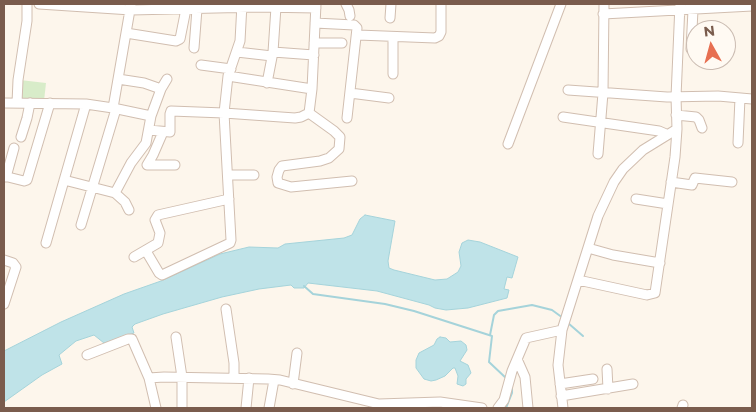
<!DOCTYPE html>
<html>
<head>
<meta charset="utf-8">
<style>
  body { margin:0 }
  #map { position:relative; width:756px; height:412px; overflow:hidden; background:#fdf6ec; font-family:Montserrat,sans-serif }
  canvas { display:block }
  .frame { position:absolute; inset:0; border:5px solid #7a5c4d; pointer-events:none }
  .north { position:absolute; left:686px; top:20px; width:50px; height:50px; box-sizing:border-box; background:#fffaf3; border:1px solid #cabbb1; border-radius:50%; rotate:353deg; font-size:14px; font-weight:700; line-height:20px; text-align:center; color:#7a5c4d }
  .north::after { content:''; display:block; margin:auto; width:18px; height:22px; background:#e76f51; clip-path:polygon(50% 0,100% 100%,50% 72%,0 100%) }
</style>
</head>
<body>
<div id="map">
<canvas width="756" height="412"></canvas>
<div class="frame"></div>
<div class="north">N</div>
</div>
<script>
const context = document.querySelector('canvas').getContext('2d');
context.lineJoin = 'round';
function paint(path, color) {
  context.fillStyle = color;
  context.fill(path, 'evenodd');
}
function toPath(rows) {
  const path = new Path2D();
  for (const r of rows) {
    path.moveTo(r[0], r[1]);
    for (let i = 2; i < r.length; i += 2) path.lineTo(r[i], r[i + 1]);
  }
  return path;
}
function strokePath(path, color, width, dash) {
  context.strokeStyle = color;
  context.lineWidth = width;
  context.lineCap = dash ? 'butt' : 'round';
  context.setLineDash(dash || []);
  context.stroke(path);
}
const green = toPath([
  [20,80,46,83,44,101,21,101]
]);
const water = toPath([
  [365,215,395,221,388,261,389,268,394,270,435,280,447,279,458,272,461,266,459,252,462,243,468,240,480,242,518,257,512,278,507,277,504,289,509,290,507,298,468,308,446,310,435,308,429,305,377,291,308,283,304,288,294,288,291,285,259,289,222,297,163,314,135,324,132,327,134,333,104,343,94,335,76,341,59,355,62,364,42,375,4,402,4,351,61,322,124,294,161,281,220,254,249,247,278,248,285,244,344,238,352,235,360,219,365,215],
  [440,337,446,338,450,342,461,341,466,345,467,350,460,361,468,365,471,373,466,379,466,384,463,386,457,384,458,376,455,368,453,368,445,376,436,380,431,381,424,379,416,368,416,360,419,353,434,345,437,339,440,337]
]);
const stream = toPath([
  [304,286,313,294,385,304,414,311,492,336,489,362,507,379],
  [568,323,583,336],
  [490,335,494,315,498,311,532,305,552,310,563,318],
  [506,408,512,393,512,387]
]);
const minor = toPath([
  [39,4,131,10,259,7,316,8],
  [346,4,349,10,350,16],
  [603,14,752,6],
  [390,18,391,4],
  [315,23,354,25,357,28,347,118],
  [126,33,176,41,180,39,186,9],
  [358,35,435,38,439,36,441,32,441,4],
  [314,43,342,43],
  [194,48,197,9],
  [691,49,693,10],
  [237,52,272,56],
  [273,52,314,55],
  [201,65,231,69],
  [393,74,393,37],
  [228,76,312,89],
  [118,79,144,83,161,89],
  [267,83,273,52,276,7],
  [568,90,667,97,718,96,752,99],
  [350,93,389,98],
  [4,103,86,104,113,108,131,4],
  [17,103,18,80,27,21,27,4],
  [113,108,151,116,146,143,131,163,115,193,125,202,129,210],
  [309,113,334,131,340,137,339,149,329,158,320,161,282,166,279,170,277,177,278,183,291,187,352,181],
  [309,113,312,89,316,4],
  [676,115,696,117,699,120,702,128],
  [151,116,161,89,167,79],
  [563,117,659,131,666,134],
  [149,130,170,132,170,114,171,111,224,113,295,118,301,117,309,113],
  [163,132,153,155,147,165,175,165],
  [21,137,27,118,30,103],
  [738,143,740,98],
  [508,144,561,4],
  [598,154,603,93,604,4],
  [228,175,254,175],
  [4,176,24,181,27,180,50,103],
  [6,177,14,148],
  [64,180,115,193],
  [671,182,692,185,695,178,732,182],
  [636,199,668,204],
  [81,225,116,109],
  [46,243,86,104],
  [588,248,613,255,660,263],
  [146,251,159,273,162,275,230,243,231,240,224,113,228,76,240,41,242,4],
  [134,257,158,243,160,233,155,220,158,215,229,199],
  [4,260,13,263,16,267,4,304],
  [578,280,647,295,655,293,675,157,677,129],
  [226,309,234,363,234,378],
  [176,337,182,377,182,408],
  [87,355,128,339,132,339,149,378,156,408],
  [517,359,525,377,528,408],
  [607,369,608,389],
  [149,378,164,377,268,379,280,380,379,404,440,402,482,408],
  [293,384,297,353],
  [560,384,593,379],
  [561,396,633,384],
  [246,408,249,378],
  [269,408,274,380],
  [498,408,504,400,512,371,526,338,562,330],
  [563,408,558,365,562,330,598,216,614,182,623,169,643,150,677,129,676,97,680,4],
  [682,408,683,405]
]);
paint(green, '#d8ecc9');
paint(water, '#bfe3e8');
strokePath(water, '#a5d3da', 1);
strokePath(stream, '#a5d3da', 2);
strokePath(minor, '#d1beb0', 11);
strokePath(minor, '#fff', 9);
</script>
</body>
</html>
